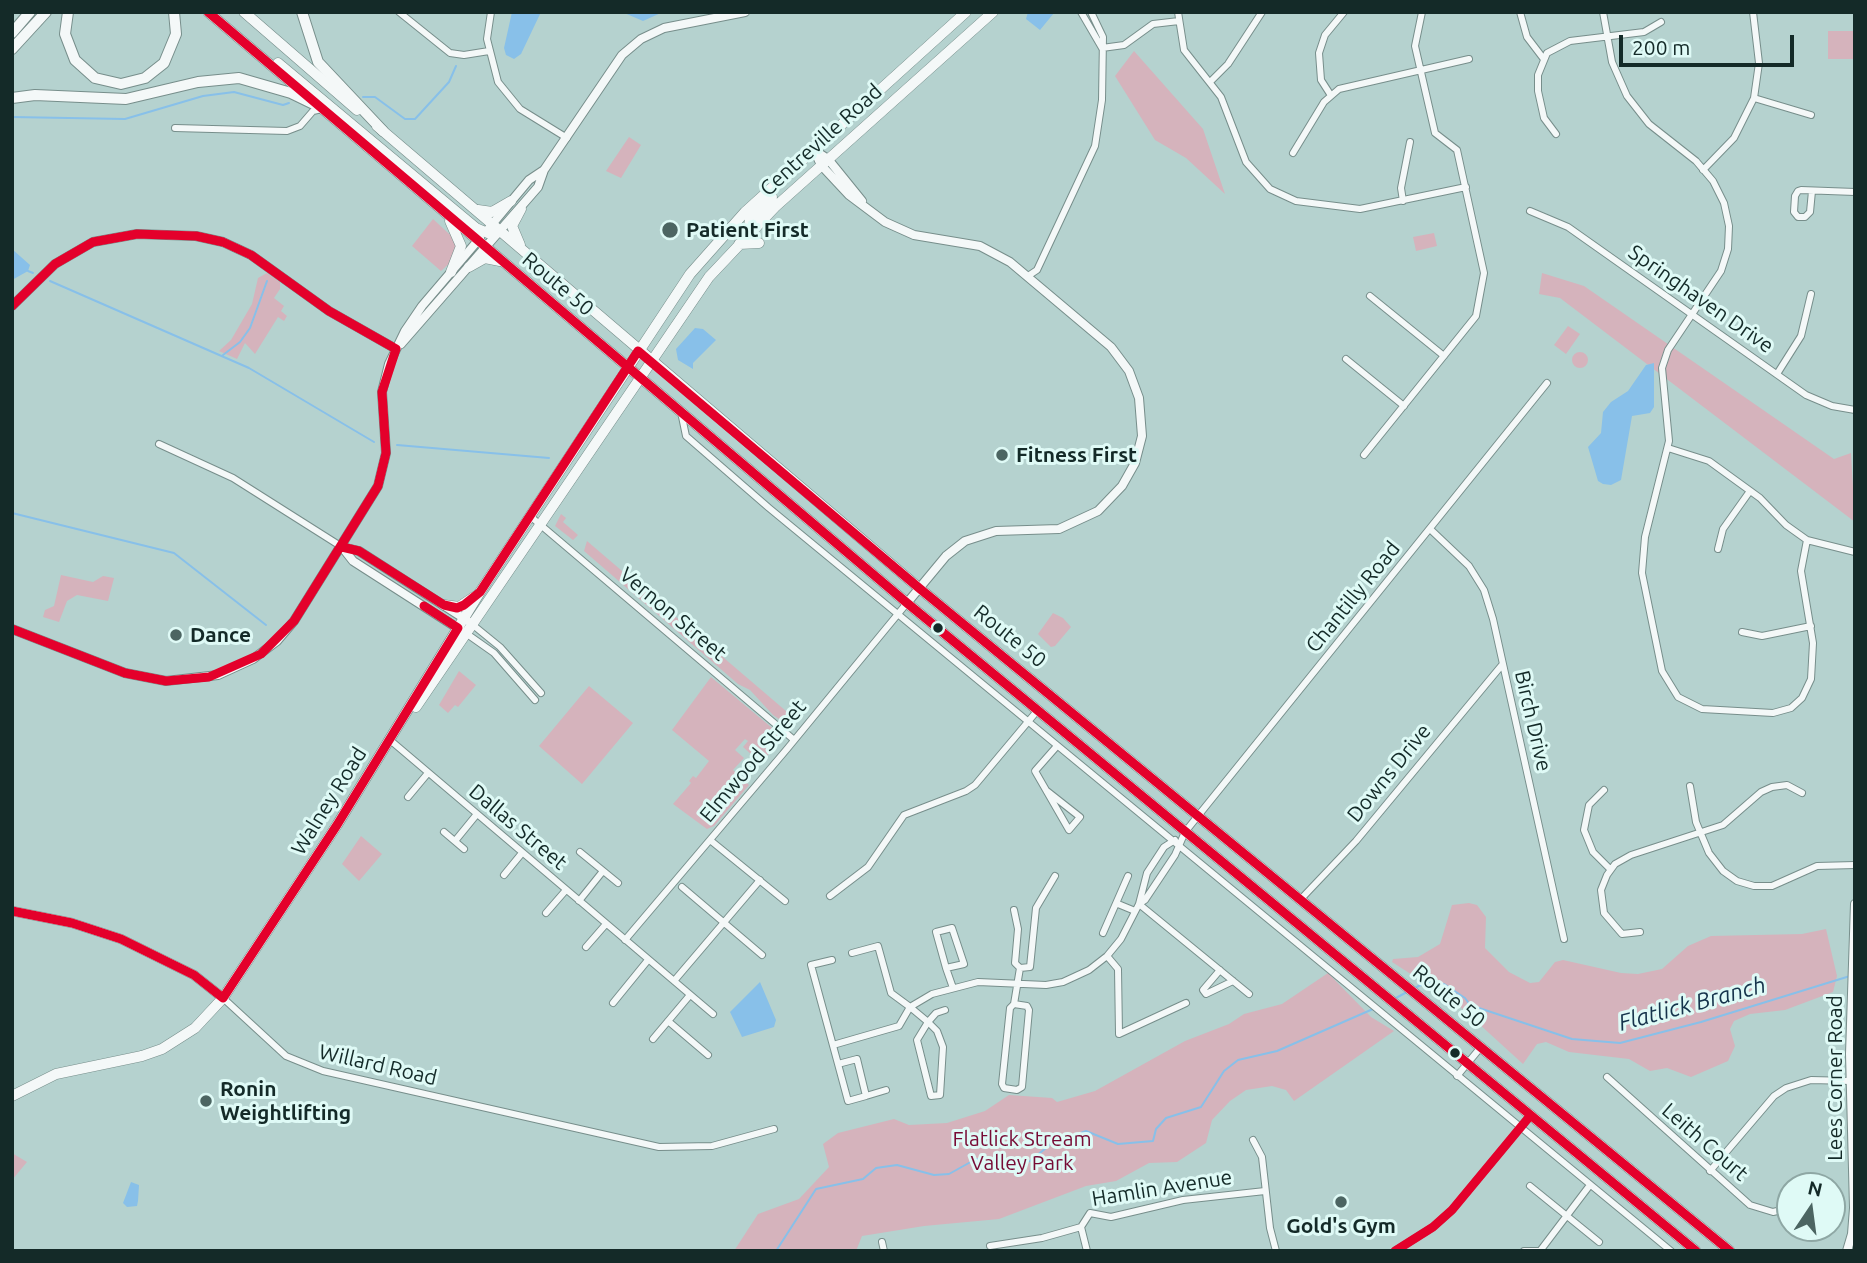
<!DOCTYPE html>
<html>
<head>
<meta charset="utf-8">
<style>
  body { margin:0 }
  #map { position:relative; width:1867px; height:1263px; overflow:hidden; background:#b5d2cf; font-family:Ubuntu,sans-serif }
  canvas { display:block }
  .frame { position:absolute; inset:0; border:14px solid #142a28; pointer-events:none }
  .north { position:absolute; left:1776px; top:1172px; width:70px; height:70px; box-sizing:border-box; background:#dffaf6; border:2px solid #8ea7a4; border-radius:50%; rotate:13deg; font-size:19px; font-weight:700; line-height:28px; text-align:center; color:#142a28 }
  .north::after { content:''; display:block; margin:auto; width:24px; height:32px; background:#4c6562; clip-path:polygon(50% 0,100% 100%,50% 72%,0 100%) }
  .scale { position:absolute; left:1619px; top:35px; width:175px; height:32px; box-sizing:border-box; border:4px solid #142a28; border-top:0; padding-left:9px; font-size:21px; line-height:24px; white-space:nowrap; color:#142a28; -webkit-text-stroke:5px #dffaf6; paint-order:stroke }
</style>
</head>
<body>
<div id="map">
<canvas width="1867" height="1263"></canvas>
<div class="frame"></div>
<div class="north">N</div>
<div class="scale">200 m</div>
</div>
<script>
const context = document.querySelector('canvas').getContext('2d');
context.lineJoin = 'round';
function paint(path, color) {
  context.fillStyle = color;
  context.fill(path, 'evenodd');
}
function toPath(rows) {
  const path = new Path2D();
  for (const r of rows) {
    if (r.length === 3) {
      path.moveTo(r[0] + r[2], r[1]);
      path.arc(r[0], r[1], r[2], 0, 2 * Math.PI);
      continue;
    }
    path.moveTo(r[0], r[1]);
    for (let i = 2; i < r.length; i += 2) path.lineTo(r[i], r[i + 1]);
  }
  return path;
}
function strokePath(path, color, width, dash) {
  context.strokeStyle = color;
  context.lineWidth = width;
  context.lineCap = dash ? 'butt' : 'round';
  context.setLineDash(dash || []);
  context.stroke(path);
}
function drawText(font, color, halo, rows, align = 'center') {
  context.font = font + ' Ubuntu,sans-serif';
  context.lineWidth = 6;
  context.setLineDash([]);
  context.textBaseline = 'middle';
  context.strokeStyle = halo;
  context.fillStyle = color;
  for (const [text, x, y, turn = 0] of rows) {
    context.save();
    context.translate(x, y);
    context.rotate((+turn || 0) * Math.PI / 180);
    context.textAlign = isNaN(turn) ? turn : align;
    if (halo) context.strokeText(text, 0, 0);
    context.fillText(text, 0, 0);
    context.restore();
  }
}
const green = toPath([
  [1828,31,1855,31,1855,59,1828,59],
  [1134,51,1203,129,1225,194,1186,158,1155,140,1115,76],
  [629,137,641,145,621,178,606,171],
  [433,219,459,243,454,259,441,271,412,246],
  [1434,233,1437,246,1416,251,1413,237],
  [267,273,280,282,280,289,274,298,284,306,281,311,287,316,284,321,278,317,255,354,245,343,237,359,219,351,231,340,252,304,258,278],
  [1542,273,1584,286,1834,459,1851,453,1855,522,1560,298,1539,294],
  [1568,326,1580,334,1566,354,1554,345],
  [1580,360,8],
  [561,514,566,518,563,522,578,535,573,540,555,526],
  [587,541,793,717,779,719,773,715,750,690,738,684,584,551],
  [61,575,93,582,103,576,114,578,108,601,77,595,67,601,59,622,43,617,45,610,54,606],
  [1053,613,1063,618,1071,627,1055,646,1051,647,1038,634],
  [459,671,476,685,458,707,455,705,448,713,439,705],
  [711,677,783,737,756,769,748,761,753,756,743,747,748,741,745,739,735,750,744,758,733,770,749,785,714,826,707,829,673,804,691,783,689,781,693,776,696,778,709,761,672,730],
  [589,686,633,723,582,784,539,746],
  [361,836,382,854,359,881,342,864],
  [1469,903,1477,905,1486,917,1485,948,1509,972,1530,983,1539,982,1555,962,1563,960,1621,973,1638,974,1662,969,1688,946,1711,936,1802,934,1826,929,1837,976,1833,992,1785,1010,1750,1014,1734,1021,1730,1029,1735,1046,1728,1061,1691,1077,1667,1068,1650,1071,1629,1059,1569,1052,1546,1042,1537,1044,1523,1064,1456,1003,1392,962,1393,959,1418,957,1440,944,1452,905],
  [1328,973,1371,1017,1394,1031,1294,1101,1286,1090,1272,1086,1246,1090,1230,1101,1212,1120,1206,1143,1177,1162,1149,1163,1116,1181,1086,1186,999,1219,924,1226,862,1236,856,1251,734,1251,758,1214,799,1199,829,1167,823,1144,838,1133,894,1119,909,1125,947,1123,985,1111,1009,1095,1052,1098,1057,1102,1095,1091,1185,1041,1229,1024,1244,1014,1282,1004],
  [12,1153,27,1162,12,1180]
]);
const water = toPath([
  [512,12,541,12,521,54,514,59,506,55,504,48],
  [622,12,663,12,643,21],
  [1028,12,1054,12,1054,13,1040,30,1026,19],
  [12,249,30,265,28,271,12,280],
  [695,328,703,329,716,340,693,363,693,369,678,360,676,349],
  [1654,363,1654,407,1650,413,1632,416,1621,480,1611,485,1603,484,1598,481,1588,447,1601,433,1603,412,1611,402,1628,391,1646,365],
  [760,982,776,1020,774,1027,742,1037,730,1012],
  [131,1182,139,1185,138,1201,137,1206,127,1207,123,1203]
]);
const stream = toPath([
  [363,97,375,97,405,119,415,119,449,82,456,66],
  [12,117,125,119,203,96,234,92,283,105,289,103],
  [28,271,33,273],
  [50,281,249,368,374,442],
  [223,355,240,342,250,328,267,281],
  [397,445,549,458],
  [12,513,174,553,266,625],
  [1415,988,1426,982,1444,984,1465,998,1470,1005,1572,1039,1620,1043,1701,1022,1850,976],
  [1394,999,1407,992],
  [776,1251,816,1189,863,1179,876,1168,897,1165,934,1175,949,1174,976,1159,1002,1164,1030,1161,1051,1144,1086,1131,1118,1144,1153,1141,1156,1129,1166,1118,1201,1107,1224,1071,1238,1060,1277,1051,1373,1009]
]);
const minor = toPath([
  [399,12,450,53,464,55,489,51],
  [491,12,487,39,498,82,520,109,567,138],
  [1081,12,1102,48],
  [1178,12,1184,50,1221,97,1246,162,1270,189,1296,201,1360,209,1466,187],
  [1520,12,1527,37,1543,58],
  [1603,12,1612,62,1627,96,1649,124,1696,161,1713,181,1724,203,1729,226,1728,249,1721,271,1668,350,1662,368,1669,441,1645,537,1642,573,1662,671,1678,697,1702,709,1773,713,1791,708,1802,698,1811,679,1813,643,1801,571,1807,540],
  [1102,48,1124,45,1153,24,1179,21],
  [1210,82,1228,64,1262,12],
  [1330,94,1321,80,1319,53,1325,35,1344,12],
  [1754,98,1811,115],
  [175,128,287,131,300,126,313,111,322,109],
  [1556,134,1544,118,1538,91,1538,75,1547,53,1570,41,1644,32,1661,22],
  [1293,153,1324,102,1339,89,1469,59],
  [1703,170,1734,138,1754,98,1759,63,1753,12],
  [1812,191,1810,212,1805,217,1798,217,1794,212,1795,196,1798,191,1801,190,1855,192],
  [1403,201,1401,188,1410,142],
  [1530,211,1568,227,1806,395,1832,406,1855,410],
  [1028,276,1037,270,1095,146,1102,100,1103,37,1091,12],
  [1370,296,1444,356],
  [1346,359,1404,406],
  [1777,374,1801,336,1811,294],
  [681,412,686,436,769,508,1671,1251],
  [159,444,233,478,342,547],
  [1668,448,1709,461,1760,498,1786,525,1807,540,1855,552],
  [1364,455,1476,316,1484,273,1457,150,1435,133,1415,46,1422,12],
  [530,516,793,739],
  [1430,529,1469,566,1484,590,1493,619,1564,939],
  [1718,549,1723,529,1750,491],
  [473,625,500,647,541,693],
  [1742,632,1762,636,1811,626],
  [467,634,494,653,535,700],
  [390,740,713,1014],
  [1690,786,1696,822,1709,853,1723,871,1737,881,1754,886,1772,886,1817,866,1855,865],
  [1604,790,1589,805,1584,830,1593,852,1610,869],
  [1047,791,1080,817,1069,830,1035,771,1057,746],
  [408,797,428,773],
  [444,832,464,849],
  [710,840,785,901],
  [455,841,477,814],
  [580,852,618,883],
  [504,875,522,853],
  [682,887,762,955],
  [830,896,868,867,904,815,966,791,975,785,1037,711],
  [1300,900,1356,841,1502,665],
  [579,901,603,871],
  [1118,904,1135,911],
  [1014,910,1018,929,1015,963,1020,968,1014,1004],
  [546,913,566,890],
  [952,928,964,964,946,968,936,932,952,928],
  [1640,932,1622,934,1604,913,1601,890,1607,875,1615,864,1631,855,1723,825,1761,792,1772,787,1787,785,1802,793],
  [1103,933,1128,876],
  [625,940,787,749,907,603],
  [586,947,606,924],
  [852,953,878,946,891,993,910,1007,928,1022,937,1031,943,1047,940,1095,931,1096,917,1040,928,1022,936,1013,945,1010],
  [1107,956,1118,969,1119,1034,1186,1003],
  [832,960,811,965,838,1064,848,1101,866,1096,857,1059,838,1064],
  [946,968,953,988],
  [1020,968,1030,967,1036,908,1055,876],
  [1220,970,1203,990,1206,994,1233,981],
  [674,981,760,880],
  [1249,994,1139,904,1145,900,1175,855,1185,832,1547,383],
  [223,998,286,1056,323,1071,659,1147,712,1146,774,1129],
  [613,1003,648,960],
  [1014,1004,1027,1006,1029,1010,1022,1087,1017,1090,1004,1088,1002,1084,1010,1008,1014,1004],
  [668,1021,708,1055],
  [653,1039,690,995],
  [833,1045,899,1026,910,1007,932,994,978,982,1046,985,1063,982,1089,970,1107,956,1121,939,1139,904,1147,873,1164,847,1175,840],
  [1457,1076,1481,1047],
  [1607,1077,1750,1205,1773,1212,1790,1208],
  [866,1096,886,1090],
  [1253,1140,1262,1157,1270,1228,1276,1251],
  [1710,1171,1774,1096,1786,1088,1811,1080,1851,1081],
  [1530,1186,1599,1242],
  [882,1242,884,1251],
  [990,1246,1042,1238,1081,1227],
  [1087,1251,1081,1227,1090,1213,1111,1217,1183,1200,1265,1191],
  [1395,1251,1433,1227,1452,1210,1530,1116],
  [1524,1251,1540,1251],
  [1540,1251,1590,1185]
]);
const tertiary = toPath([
  [814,150,821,165,849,195,885,222,914,235,980,246,1010,262,1111,347,1129,371,1139,398,1142,436,1135,463,1122,486,1098,511,1059,529,996,531,965,541,946,556,907,603],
  [814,150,828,159,862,201],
  [489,228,529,180,544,170],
  [12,306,55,264,93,242,137,234,196,236,223,242,251,255,329,311,396,349],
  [401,344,538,187,544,170,622,55,641,39,664,28,745,12],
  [342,547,353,561,462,631],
  [342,547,359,551,468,621],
  [12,629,125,673,166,681,218,675,253,659,277,641,294,621,378,486,386,453,382,392,389,364,405,331,422,306,480,238],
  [1847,1251,1852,1234,1854,1208,1850,1054,1855,904]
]);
const secondary = toPath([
  [12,911,72,923,121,939,194,975,223,998]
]);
const primary = toPath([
  [748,233,750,219,772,197],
  [739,244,759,243],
  [444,605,459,607,474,597],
  [416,707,709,277,775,207,993,12],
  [12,1096,56,1074,142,1056,162,1049,195,1028,223,998,337,825,480,592,690,274,745,212,966,12]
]);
const trunk = toPath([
  [208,12,907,603,1696,1251],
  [244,12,357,110],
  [278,63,476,228,490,234,499,232],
  [377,126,919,588,1730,1251],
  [478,210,492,212,511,201],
  [450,221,461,246,451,272],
  [520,245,512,226,521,209],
  [469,267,485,258,500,261]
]);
const motorway = toPath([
  [68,12,65,34,75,60,95,78,121,84,145,78,164,63,176,34,174,12],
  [302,12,318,62,383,131],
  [12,33,30,12],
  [12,49,46,12],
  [12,98,35,95,126,99,198,82,239,78,291,93,324,109]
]);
const bus1 = toPath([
  [208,12,907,603,1696,1251],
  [12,306,55,264,93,242,137,234,196,236,223,242,251,255,329,311,396,349,382,392,386,453,378,486,294,621,261,654,209,677,166,681,125,673,12,629],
  [342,547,359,551,444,605,457,608,464,605,480,592,638,351,919,588,1730,1251],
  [12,911,72,923,121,939,194,975,223,998,337,825,458,628,424,606],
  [1395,1251,1433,1227,1452,1210,1530,1116]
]);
const markers = [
  [670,230,9,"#4c6562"],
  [1002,455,7,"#4c6562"],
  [938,628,6,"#142a28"],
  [176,635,7,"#4c6562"],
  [1455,1053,6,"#142a28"],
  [206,1101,7,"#4c6562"],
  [1341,1202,7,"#4c6562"]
];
const streetNames = [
  ["Centreville Road",821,140,-42],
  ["Route 50",558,284,40],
  ["Springhaven Drive",1701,299,35],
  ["Chantilly Road",1353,597,-51],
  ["Vernon Street",673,614,40],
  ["Route 50",1010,636,39],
  ["Birch Drive",1533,721,77],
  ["Elmwood Street",753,761,-50],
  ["Downs Drive",1389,773,-51],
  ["Walney Road",329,801,-58],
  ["Dallas Street",518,827,40],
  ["Route 50",1449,996,39],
  ["Willard Road",378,1065,13],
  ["Lees Corner Road",1835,1078,-90],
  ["Leith Court",1705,1142,41],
  ["Hamlin Avenue",1162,1188,-9]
];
const poiNames = [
  ["Patient First",686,230],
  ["Fitness First",1016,455],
  ["Dance",190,635],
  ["Ronin",220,1089],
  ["Weightlifting",220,1113],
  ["Gold's Gym",1341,1226,"center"]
];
const parkNames = [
  ["Flatlick Stream",1022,1139],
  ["Valley Park",1022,1163]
];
const waterNames = [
  ["Flatlick Branch",1692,1004,-15]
];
paint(green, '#d5b3bc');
paint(water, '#88c0e9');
strokePath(stream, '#88c0e9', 2);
strokePath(minor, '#778e8b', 8);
strokePath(tertiary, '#778e8b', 10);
strokePath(secondary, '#778e8b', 10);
strokePath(primary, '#778e8b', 11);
strokePath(trunk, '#778e8b', 11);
strokePath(motorway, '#778e8b', 12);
strokePath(minor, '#f4f8f8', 6);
strokePath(tertiary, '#f4f8f8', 8);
strokePath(secondary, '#f4f8f8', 9);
strokePath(primary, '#f4f8f8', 10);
strokePath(trunk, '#f4f8f8', 10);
strokePath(motorway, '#f4f8f8', 10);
strokePath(bus1, '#e4002b', 9);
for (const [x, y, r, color] of markers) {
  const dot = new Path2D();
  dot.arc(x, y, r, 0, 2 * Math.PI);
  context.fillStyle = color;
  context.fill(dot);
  strokePath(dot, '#dffaf6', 2.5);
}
drawText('21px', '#142a28', '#dffaf6', streetNames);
drawText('bold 21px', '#142a28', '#dffaf6', poiNames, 'left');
drawText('21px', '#770b35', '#dffaf6', parkNames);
drawText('italic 23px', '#15334b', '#dffaf6', waterNames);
</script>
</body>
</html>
